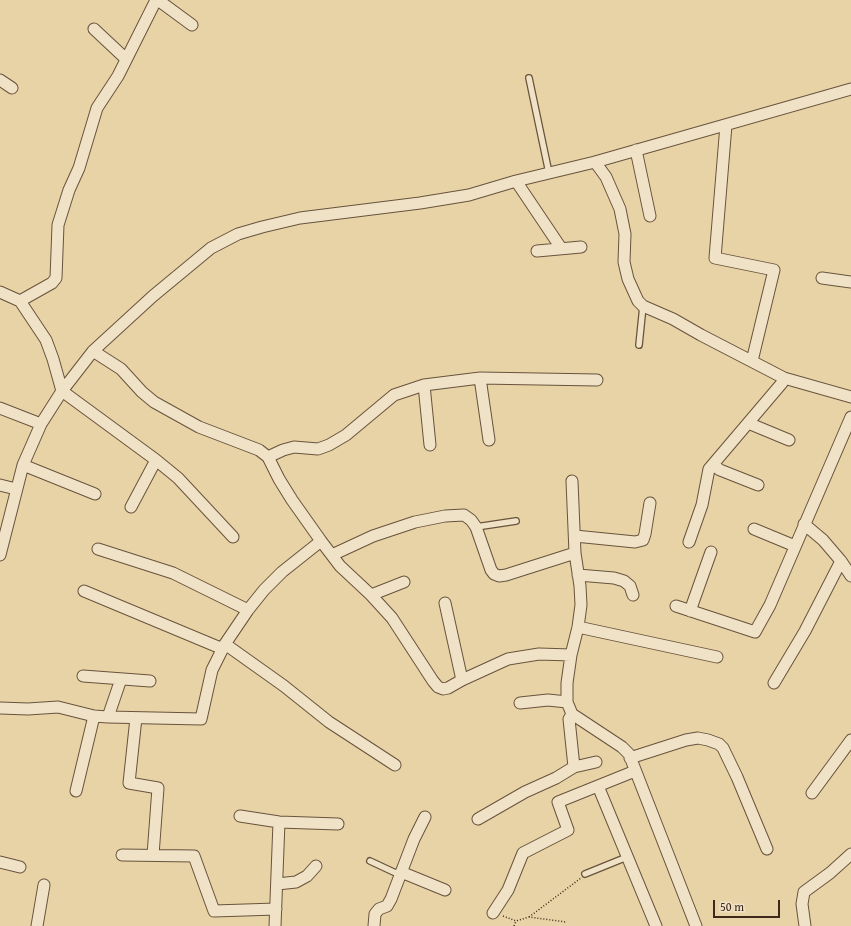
<!DOCTYPE html>
<html>
<head>
<meta charset="utf-8">
<style>
  body { margin:0 }
  #map { position:relative; width:851px; height:926px; overflow:hidden; background:#e8d3a7; font-family:"Gentium Book Plus",serif }
  canvas { display:block }
  .scale { position:absolute; left:713px; top:900px; width:67px; height:18px; box-sizing:border-box; border:2px solid #3d2819; border-top:0; padding-left:5px; font-size:12px; line-height:14px; white-space:nowrap; color:#3d2819; -webkit-text-stroke:3px #f0e2c6; paint-order:stroke }
</style>
</head>
<body>
<div id="map">
<canvas width="851" height="926"></canvas>
<div class="scale">50 m</div>
</div>
<script>
const context = document.querySelector('canvas').getContext('2d');
context.lineJoin = 'round';
function toPath(rows) {
  const path = new Path2D();
  for (const r of rows) {
    path.moveTo(r[0], r[1]);
    for (let i = 2; i < r.length; i += 2) path.lineTo(r[i], r[i + 1]);
  }
  return path;
}
function strokePath(path, color, width, dash) {
  context.strokeStyle = color;
  context.lineWidth = width;
  context.lineCap = dash ? 'butt' : 'round';
  context.setLineDash(dash || []);
  context.stroke(path);
}
const path = toPath([
  [503,916,516,921,529,917,566,922],
  [529,917,581,878],
  [514,926,516,921]
]);
const lane = toPath([
  [529,78,549,173],
  [639,345,643,306],
  [476,527,516,521],
  [370,861,400,875],
  [585,874,627,857]
]);
const street = toPath([
  [158,0,192,25],
  [94,29,126,59],
  [0,80,12,88],
  [726,125,715,258,774,270,752,361],
  [636,150,650,216],
  [595,162,606,177,620,209,625,234,624,262,628,279,638,301,643,306,673,319,701,335,784,378,851,397],
  [516,181,561,248],
  [537,251,581,247],
  [822,278,851,282],
  [0,292,20,301,46,340,53,359,62,391,156,460,178,478,233,537],
  [20,301,52,283,56,278,58,225,69,190,79,168,97,108,118,76,156,0],
  [93,351,121,369,142,392,154,402,199,427,259,450,268,457,279,479,292,500,321,541,340,566,371,595,392,618,433,681,438,687,443,689,448,688,462,680,508,659,539,654,571,655],
  [480,378,489,440],
  [424,385,430,445],
  [0,408,41,424],
  [748,423,789,440],
  [268,457,283,450,294,447,318,449,329,445,346,435,394,395,424,385,480,378,597,380],
  [23,465,95,494],
  [713,465,720,470,758,485],
  [572,481,575,553,580,586,581,605,578,627,571,655,567,683,567,702,572,714,622,747,629,754,696,926],
  [0,485,16,489],
  [131,507,156,460],
  [804,524,823,540,841,561,851,576],
  [754,529,795,546],
  [575,536,635,542,643,540,645,534,650,503],
  [689,542,702,505,709,469,782,383,784,378],
  [98,549,173,573,248,610],
  [0,555,23,465,41,424,62,391,93,351,153,296,211,248,238,234,262,227,300,218,420,203,469,195,516,181,595,162,851,89],
  [332,555,373,536,415,522,445,516,464,515,471,520,476,527,491,570,494,574,499,576,506,575,575,553],
  [578,575,614,578,624,581,630,586,633,595],
  [84,591,223,649],
  [371,595,404,582],
  [445,603,462,680],
  [676,606,755,632,770,605,851,417],
  [690,611,711,552],
  [578,627,717,657],
  [225,644,284,686,329,722,395,765],
  [83,676,150,681],
  [774,683,805,631,841,561],
  [520,703,548,700,567,702],
  [0,708,28,709,58,707,94,716,108,717,201,719,212,670,225,644,248,610,264,590,282,572,321,541],
  [572,714,569,719,574,767],
  [108,717,121,679],
  [136,718,129,783,158,788,153,855],
  [630,758,686,740,698,738,708,740,719,744,723,748,737,777,767,849],
  [598,786,656,926],
  [76,791,94,716],
  [812,793,851,740],
  [240,816,279,822,338,824],
  [478,819,525,792,556,778,574,767,596,762],
  [122,855,194,856,214,911,276,909],
  [0,862,20,867],
  [401,872,445,890],
  [277,884,296,882,307,876,316,866],
  [493,913,508,890,523,853,568,830,558,802,635,771],
  [37,926,44,885],
  [275,926,279,822],
  [374,926,375,914,379,909,387,906,391,899,414,839,425,817],
  [805,926,802,904,804,892,830,873,851,854]
]);
strokePath(lane, '#68533c', 8);
strokePath(street, '#68533c', 13);
strokePath(path, '#3d2819', 1.5, [1, 2]);
strokePath(lane, '#f0e2c6', 5.5);
strokePath(street, '#f0e2c6', 11);
</script>
</body>
</html>
